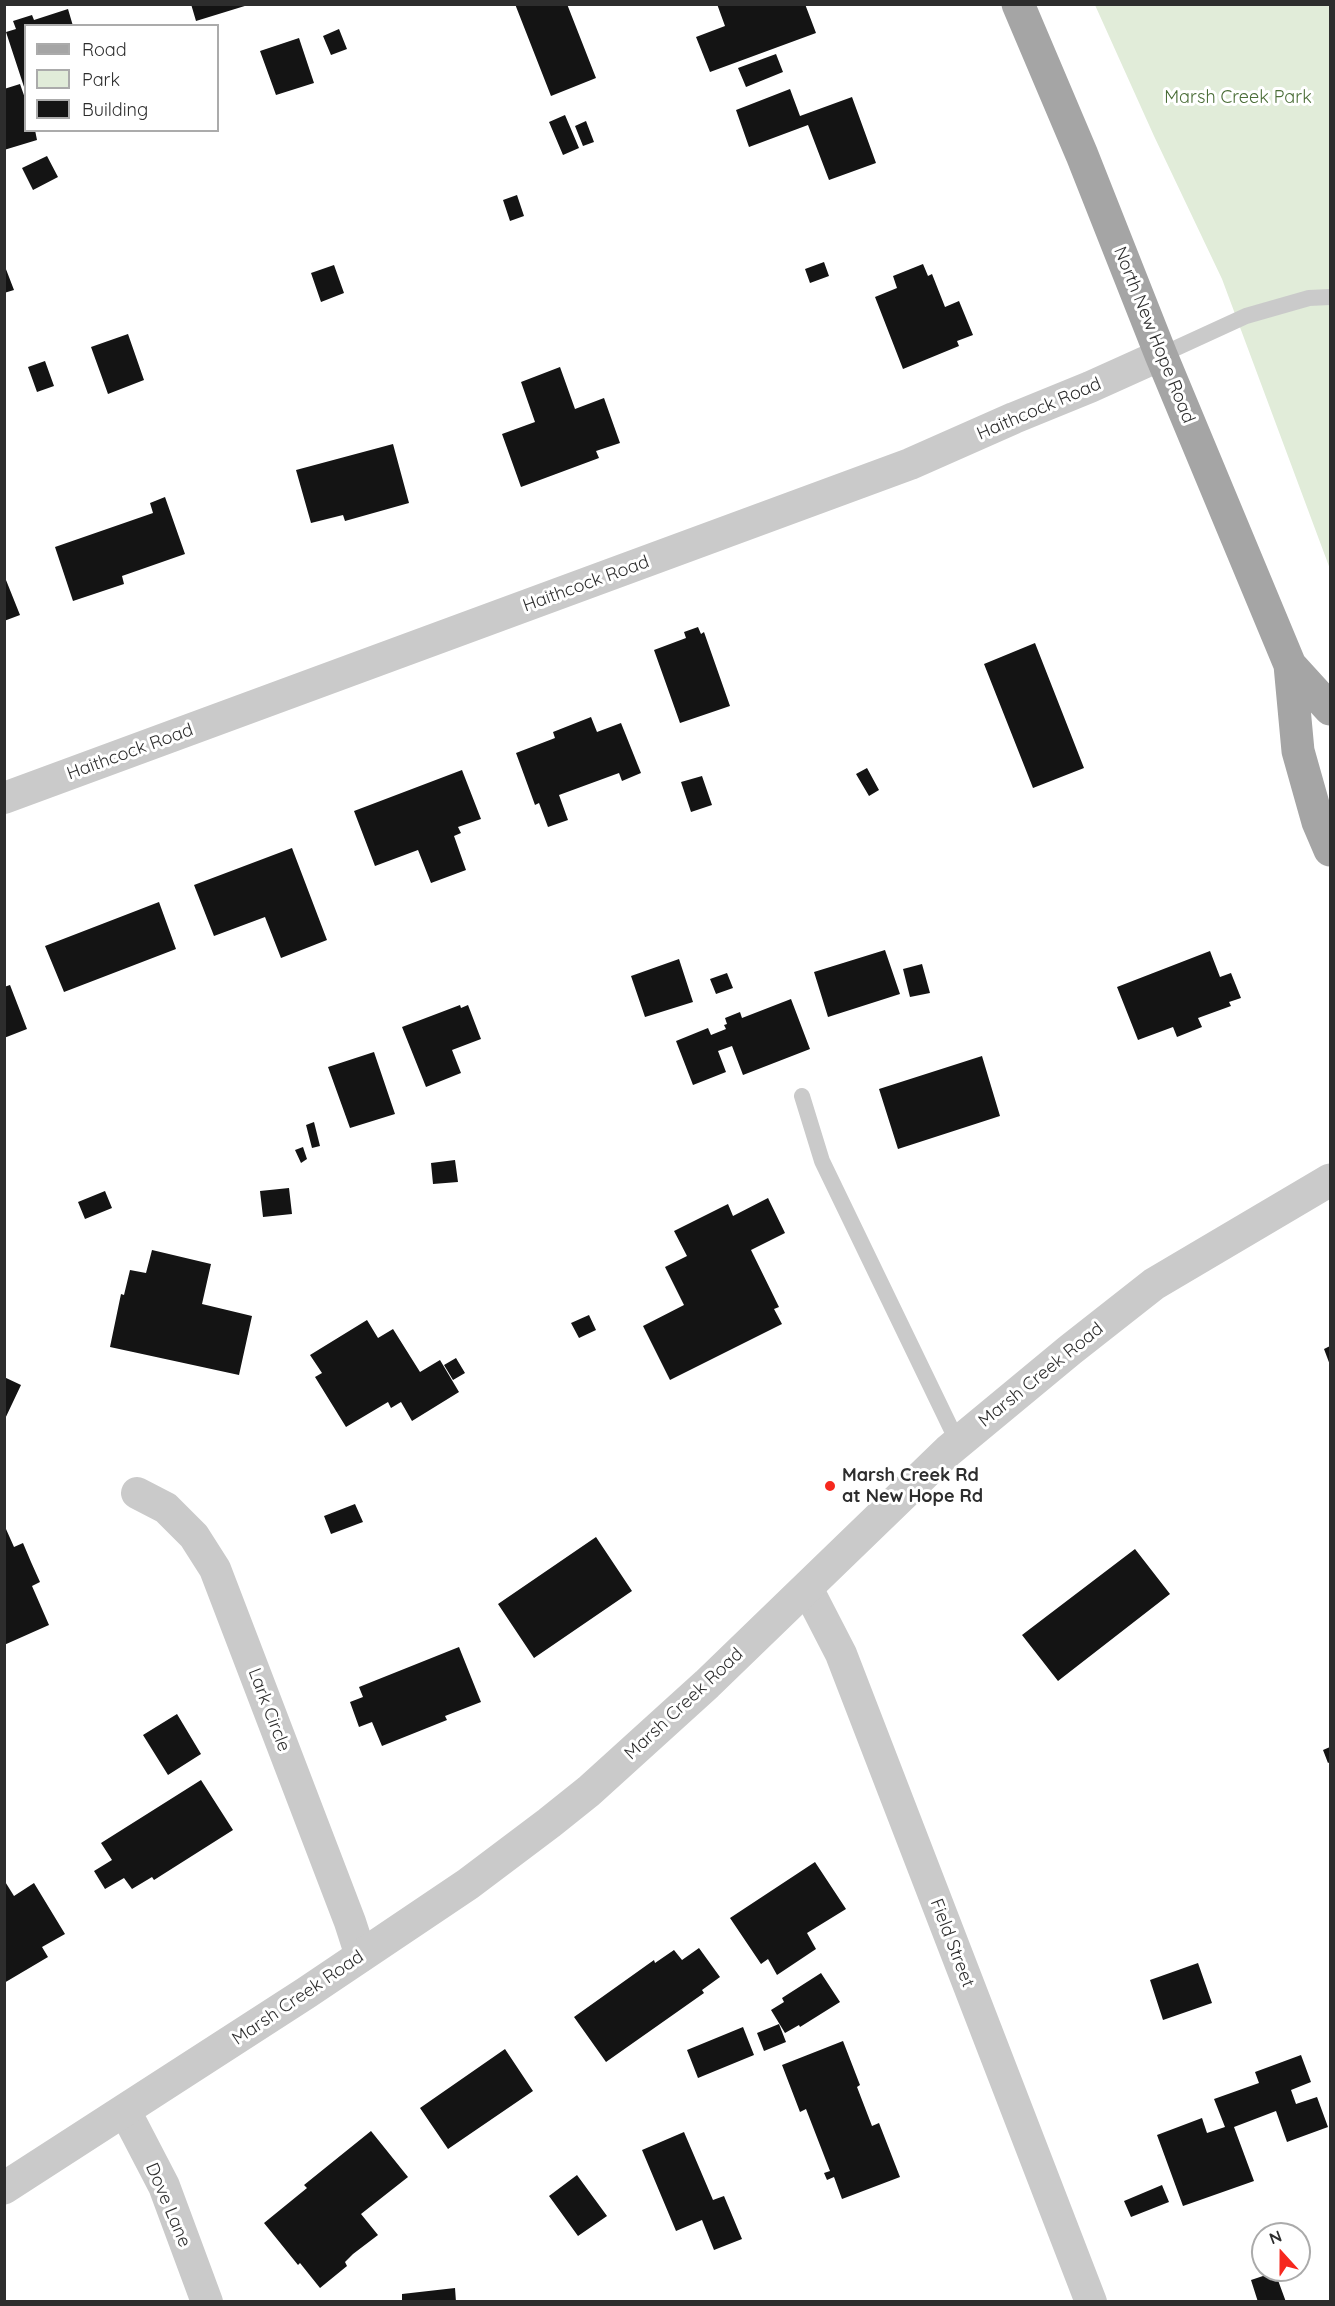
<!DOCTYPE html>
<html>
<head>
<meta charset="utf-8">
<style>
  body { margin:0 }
  #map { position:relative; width:1335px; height:2306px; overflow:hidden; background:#fff; font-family:Quicksand,sans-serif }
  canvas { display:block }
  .frame { position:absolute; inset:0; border:6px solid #2d2d2d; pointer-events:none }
  .legend { position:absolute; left:24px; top:24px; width:195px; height:108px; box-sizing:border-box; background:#fff; border:2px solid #ababab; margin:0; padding:8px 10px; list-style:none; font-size:18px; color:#2d2d2d }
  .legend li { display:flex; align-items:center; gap:12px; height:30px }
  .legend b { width:30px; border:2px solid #ababab }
  .north { position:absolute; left:1251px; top:2222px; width:60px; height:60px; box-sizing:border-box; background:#fff; border:2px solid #ababab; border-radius:50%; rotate:339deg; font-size:16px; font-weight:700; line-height:24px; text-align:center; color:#2d2d2d }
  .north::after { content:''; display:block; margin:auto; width:21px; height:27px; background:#f6281e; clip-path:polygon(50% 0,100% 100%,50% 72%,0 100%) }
</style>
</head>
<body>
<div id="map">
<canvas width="1335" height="2306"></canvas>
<div class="frame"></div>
<ul class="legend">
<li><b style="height:8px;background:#a5a5a5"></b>Road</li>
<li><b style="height:16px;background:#e1ecd9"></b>Park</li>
<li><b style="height:16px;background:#141414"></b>Building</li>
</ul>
<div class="north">N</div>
</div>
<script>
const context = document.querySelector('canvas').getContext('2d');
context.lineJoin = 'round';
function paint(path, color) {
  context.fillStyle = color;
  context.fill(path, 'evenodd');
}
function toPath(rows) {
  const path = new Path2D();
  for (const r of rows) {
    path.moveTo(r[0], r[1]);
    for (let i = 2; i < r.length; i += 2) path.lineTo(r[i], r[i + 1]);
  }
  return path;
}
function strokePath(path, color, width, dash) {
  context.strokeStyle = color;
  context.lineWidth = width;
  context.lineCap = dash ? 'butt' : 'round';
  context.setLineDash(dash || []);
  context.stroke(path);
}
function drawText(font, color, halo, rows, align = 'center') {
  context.font = font + ' Quicksand,sans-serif';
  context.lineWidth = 6;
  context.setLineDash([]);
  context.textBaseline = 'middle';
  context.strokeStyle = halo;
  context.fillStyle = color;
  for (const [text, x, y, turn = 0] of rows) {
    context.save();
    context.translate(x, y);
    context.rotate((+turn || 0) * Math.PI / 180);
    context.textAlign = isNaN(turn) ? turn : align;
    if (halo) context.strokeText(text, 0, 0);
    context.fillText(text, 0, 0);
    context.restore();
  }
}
const green = toPath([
  [1095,5,1330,5,1330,569,1222,279,1154,136]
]);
const building = toPath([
  [191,4,248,4,248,5,196,21],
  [515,4,567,4,596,78,551,96],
  [717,4,805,4,816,33,710,72,696,37,725,26],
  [68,9,73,26,26,26,25,90,6,32,16,29,13,21,32,15,34,20],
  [339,29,347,49,331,55,323,36],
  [299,38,314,83,276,95,260,51],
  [776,54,783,72,746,87,738,68],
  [20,84,26,101,26,130,35,130,37,140,4,150,4,89],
  [790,89,800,116,852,97,876,163,829,180,808,125,749,147,736,110],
  [565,115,579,148,563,155,549,122],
  [586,121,594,142,583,146,575,126],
  [47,156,58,177,33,190,22,168],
  [517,195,524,216,510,221,503,200],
  [824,262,829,276,810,283,805,269],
  [4,264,14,290,4,293],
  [923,264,928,276,932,274,945,307,959,301,973,335,957,341,959,346,903,369,875,297,897,288,893,276],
  [334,265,344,293,321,302,311,273],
  [128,334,144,380,108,394,91,347],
  [45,361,54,386,37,392,28,367],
  [560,367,575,409,604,398,620,443,596,451,599,458,521,487,502,434,535,422,521,382],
  [393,444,409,503,345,521,343,515,311,523,296,470],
  [165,497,185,554,122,576,124,584,73,601,55,547,153,513,150,503],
  [4,575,20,615,4,621],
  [698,627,701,634,704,632,730,706,680,723,654,650,686,638,684,632],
  [1035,643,1084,768,1033,788,984,664],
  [591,717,597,732,621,723,641,773,622,781,619,773,559,795,568,820,548,827,539,803,535,805,516,753,555,738,553,732],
  [867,768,879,790,869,796,856,774],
  [462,770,481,819,458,827,461,833,454,836,466,870,431,883,418,850,375,866,354,811],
  [702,776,712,805,691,812,681,782],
  [292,848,327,940,281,958,265,917,214,936,194,885],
  [159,902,176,949,64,992,45,946],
  [885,950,900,994,828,1017,814,972],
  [1210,951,1220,977,1231,973,1241,998,1229,1002,1231,1006,1198,1018,1202,1027,1177,1037,1173,1027,1138,1040,1117,987],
  [679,959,693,1002,645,1017,631,976],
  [922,964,930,993,910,997,903,969],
  [727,973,733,988,716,994,710,979],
  [10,985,27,1029,4,1038,4,987],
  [791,999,810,1049,743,1075,732,1046,718,1051,726,1072,693,1085,676,1041,708,1028,711,1035,726,1029,724,1025,727,1024,725,1018,740,1012,742,1018],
  [460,1005,461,1008,468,1005,481,1039,452,1050,461,1073,426,1087,402,1027],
  [374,1052,395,1114,350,1128,328,1067],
  [982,1056,1000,1116,898,1149,879,1089],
  [314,1122,320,1146,312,1148,306,1125],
  [303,1147,307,1159,301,1163,295,1150],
  [455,1160,458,1182,433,1184,431,1163],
  [289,1188,292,1214,263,1217,260,1191],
  [105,1191,112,1208,85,1219,78,1202],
  [768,1198,785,1233,751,1250,779,1307,774,1309,782,1324,670,1380,643,1326,684,1305,665,1267,687,1256,674,1231,728,1204,733,1216],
  [152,1250,211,1264,202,1304,252,1316,239,1375,110,1347,121,1294,124,1295,130,1270,146,1273],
  [589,1315,596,1330,579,1338,571,1323],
  [367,1320,378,1338,393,1329,420,1372,440,1360,459,1392,412,1421,401,1402,391,1408,388,1402,346,1427,315,1377,322,1373,310,1355],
  [1330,1346,1330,1365,1324,1349],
  [456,1358,465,1373,453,1380,444,1365],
  [4,1377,21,1385,4,1421],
  [355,1504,363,1522,331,1534,324,1516],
  [6,1529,14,1547,23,1543,31,1562,40,1582,32,1586,49,1625,4,1645,4,1530],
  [596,1537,632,1591,534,1658,498,1604],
  [1135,1549,1170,1594,1058,1681,1022,1635],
  [459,1647,481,1702,445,1716,447,1720,382,1746,372,1722,359,1727,350,1702,363,1697,359,1687],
  [177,1714,201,1754,168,1775,143,1735],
  [1330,1747,1330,1762,1328,1763,1323,1750],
  [201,1780,233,1830,154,1880,152,1877,132,1889,124,1878,105,1889,94,1871,112,1860,101,1843],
  [815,1862,846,1909,807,1933,816,1949,777,1975,768,1959,761,1964,730,1918],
  [4,1880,14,1896,34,1883,65,1934,42,1947,48,1957,4,1983],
  [699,1948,720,1977,702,1990,704,1993,606,2062,574,2017,654,1960,655,1963,674,1950,682,1960],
  [1198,1963,1212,2003,1163,2020,1150,1980],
  [821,1973,840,2002,800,2027,799,2025,785,2033,771,2010,784,2002,782,1998],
  [779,2024,786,2042,764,2051,757,2033],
  [743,2027,754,2055,698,2078,687,2050],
  [843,2041,860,2085,857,2087,872,2126,879,2123,900,2177,842,2199,834,2177,827,2180,824,2173,830,2171,806,2109,800,2112,782,2065],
  [505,2049,533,2091,448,2149,420,2108],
  [1301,2055,1311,2082,1291,2090,1296,2104,1317,2097,1328,2127,1287,2142,1276,2111,1234,2127,1254,2181,1183,2206,1157,2135,1202,2118,1207,2133,1225,2127,1214,2099,1259,2083,1255,2072],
  [371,2131,408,2177,361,2214,378,2235,353,2254,345,2262,347,2266,320,2288,300,2263,298,2265,264,2223,307,2188,304,2185],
  [684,2132,713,2200,724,2196,742,2239,714,2250,702,2220,676,2231,642,2150],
  [577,2175,607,2216,578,2236,549,2196],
  [1162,2185,1169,2202,1131,2217,1124,2201],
  [1275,2272,1286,2302,1258,2302,1251,2280],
  [455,2288,456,2302,402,2302,402,2294]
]);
const service = toPath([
  [1161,355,1246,316,1309,298,1330,297],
  [802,1096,822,1161,958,1443]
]);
const minor = toPath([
  [4,798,910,464,1014,418,1090,387,1161,355],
  [137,1493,166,1508,194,1536,215,1569,350,1922,361,1956],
  [807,1588,841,1654,1091,2302],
  [125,2111,164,2186,207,2302]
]);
const tertiary = toPath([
  [4,2188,306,1993,468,1884,549,1823,589,1791,707,1684,948,1451,1070,1350,1154,1284,1330,1180]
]);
const primary = toPath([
  [1018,4,1082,155,1161,355,1290,665,1298,751,1318,822,1330,850],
  [1290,665,1330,709]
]);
const markers = [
  [830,1486,6,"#f6281e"]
];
const parkNames = [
  ["Marsh Creek Park",1238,98]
];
const streetNames = [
  ["North New Hope Road",1154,335,68],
  ["Haithcock Road",1039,409,-23],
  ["Haithcock Road",586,584,-20],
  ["Haithcock Road",130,752,-20],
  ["Marsh Creek Road",1041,1375,-39],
  ["Marsh Creek Road",684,1704,-43],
  ["Lark Circle",269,1710,69],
  ["Field Street",952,1943,69],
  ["Marsh Creek Road",298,1998,-34],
  ["Dove Lane",168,2205,67]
];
const poiNames = [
  ["Marsh Creek Rd",842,1476],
  ["at New Hope Rd",842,1497]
];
paint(green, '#e1ecd9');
paint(building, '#141414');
strokePath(service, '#cacaca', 16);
strokePath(minor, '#cacaca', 32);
strokePath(tertiary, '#cacaca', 33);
strokePath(primary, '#a5a5a5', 33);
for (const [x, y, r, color] of markers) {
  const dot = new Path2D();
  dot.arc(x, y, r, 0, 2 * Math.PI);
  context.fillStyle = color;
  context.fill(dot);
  strokePath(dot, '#fff', 2);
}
drawText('18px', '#4a6d37', '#fff', parkNames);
drawText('18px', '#2d2d2d', '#fff', streetNames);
drawText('bold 18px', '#2d2d2d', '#fff', poiNames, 'left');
</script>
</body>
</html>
